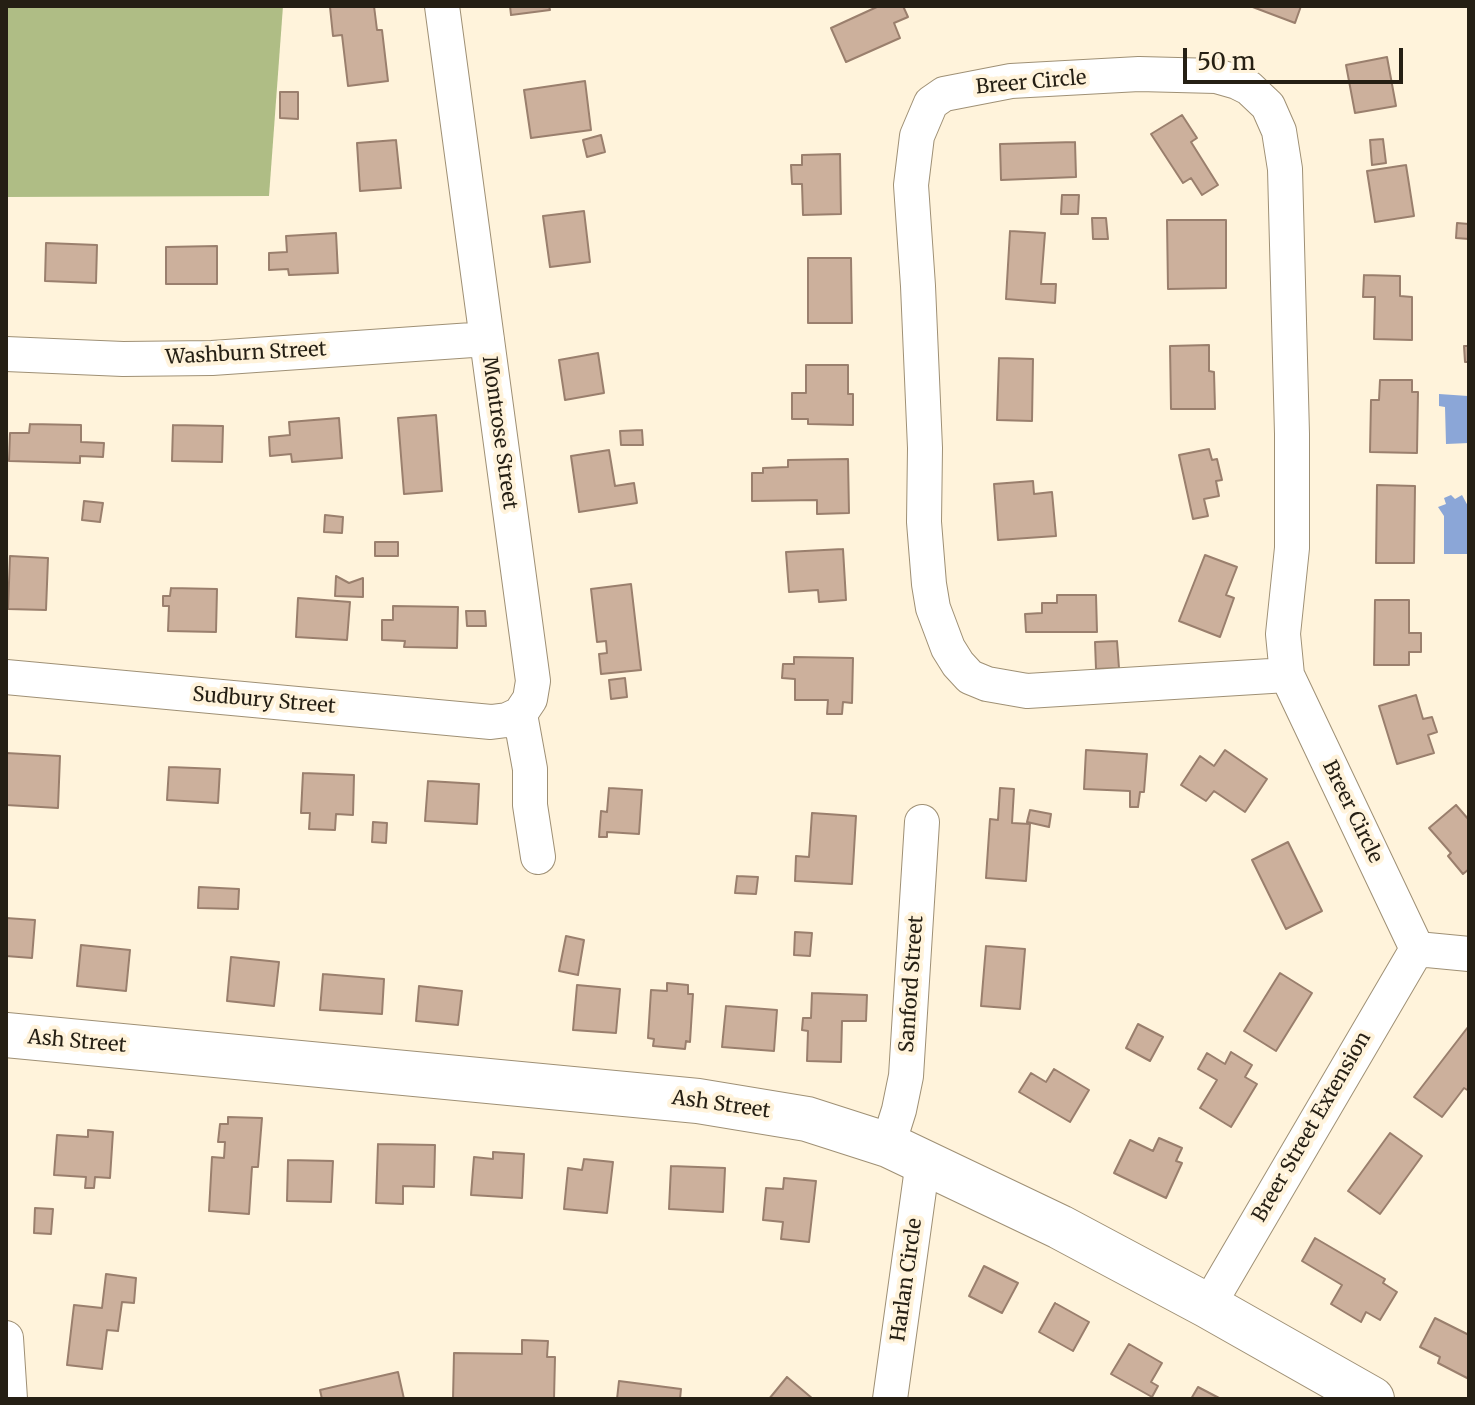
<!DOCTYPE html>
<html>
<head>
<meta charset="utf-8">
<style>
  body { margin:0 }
  #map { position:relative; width:1475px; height:1405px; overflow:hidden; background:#fff3db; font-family:Merriweather,serif }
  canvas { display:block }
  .frame { position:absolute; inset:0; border:8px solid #251f14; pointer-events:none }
  .scale { position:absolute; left:1183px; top:48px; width:220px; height:36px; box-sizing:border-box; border:4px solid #251f14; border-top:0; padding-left:10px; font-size:24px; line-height:28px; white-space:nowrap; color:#251f14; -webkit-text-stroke:6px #fff3db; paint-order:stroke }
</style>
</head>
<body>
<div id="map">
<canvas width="1475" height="1405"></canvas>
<div class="frame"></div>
<div class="scale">50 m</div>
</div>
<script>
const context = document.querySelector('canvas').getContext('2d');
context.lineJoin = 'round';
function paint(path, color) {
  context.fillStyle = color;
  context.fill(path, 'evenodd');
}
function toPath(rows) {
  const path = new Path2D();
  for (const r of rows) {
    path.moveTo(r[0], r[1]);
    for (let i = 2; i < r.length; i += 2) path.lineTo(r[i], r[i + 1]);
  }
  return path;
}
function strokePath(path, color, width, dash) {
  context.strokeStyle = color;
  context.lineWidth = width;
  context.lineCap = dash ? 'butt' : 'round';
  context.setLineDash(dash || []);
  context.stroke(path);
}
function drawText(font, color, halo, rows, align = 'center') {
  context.font = font + ' Merriweather,serif';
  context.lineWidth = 8;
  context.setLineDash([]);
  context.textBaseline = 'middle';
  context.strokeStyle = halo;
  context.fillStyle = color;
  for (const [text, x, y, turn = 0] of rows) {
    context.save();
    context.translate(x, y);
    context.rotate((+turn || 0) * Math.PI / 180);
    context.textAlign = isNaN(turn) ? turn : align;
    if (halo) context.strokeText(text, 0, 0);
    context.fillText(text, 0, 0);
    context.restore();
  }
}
const forest = toPath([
  [6,6,283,6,269,196,6,197]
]);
const water = toPath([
  [1439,394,1468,396,1469,443,1446,444,1445,407,1439,406],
  [1451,495,1455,499,1462,495,1469,508,1469,554,1444,554,1444,516,1438,507,1446,504,1444,498]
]);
const building = toPath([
  [374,6,377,30,382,30,388,81,348,86,342,35,333,36,330,7,374,6],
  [510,6,549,6,550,10,511,15,510,6],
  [879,6,903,6,908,17,894,23,900,38,846,62,831,28,879,6],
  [1250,6,1301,6,1295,23,1250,6],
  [1387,57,1396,106,1355,113,1346,65,1387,57],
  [585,81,591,130,531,138,524,90,585,81],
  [280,92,298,92,298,119,280,118,280,92],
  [1182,115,1197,138,1191,142,1218,185,1202,195,1191,178,1183,183,1151,134,1182,115],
  [601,135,605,152,587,157,583,140,601,135],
  [1383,139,1386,163,1372,165,1370,140,1383,139],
  [396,140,401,188,360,191,357,143,396,140],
  [1075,142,1076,177,1001,180,1000,144,1075,142],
  [840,154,841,214,803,215,802,184,792,184,791,165,802,165,802,155,840,154],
  [1406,165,1414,216,1375,222,1367,171,1406,165],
  [1062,195,1079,195,1078,214,1061,214,1062,195],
  [584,211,590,262,550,267,543,216,584,211],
  [1092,218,1106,218,1108,239,1093,239,1092,218],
  [1167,220,1226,220,1226,288,1168,289,1167,220],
  [1457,223,1469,224,1469,239,1456,238,1457,223],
  [1010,231,1045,233,1041,284,1056,284,1055,303,1006,299,1010,231],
  [336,233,338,273,289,275,288,269,269,270,269,253,287,252,286,236,336,233],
  [46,243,97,245,96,283,45,281,46,243],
  [217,246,217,284,166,284,166,247,217,246],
  [808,258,851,258,852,323,808,323,808,258],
  [1364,275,1400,276,1400,296,1412,297,1412,340,1374,339,1375,297,1363,297,1364,275],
  [1209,345,1209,371,1214,372,1215,409,1171,409,1170,346,1209,345],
  [1464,346,1469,346,1469,362,1465,362,1464,346],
  [598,353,604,393,565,400,559,360,598,353],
  [999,358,1033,359,1032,421,997,420,999,358],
  [806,365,848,365,848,394,853,394,853,425,808,424,808,419,792,419,792,393,806,393,806,365],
  [1380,380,1412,380,1412,392,1418,392,1417,453,1370,452,1371,400,1379,400,1380,380],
  [436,415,442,491,404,494,398,418,436,415],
  [339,418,342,458,292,462,291,454,270,456,269,437,290,435,289,422,339,418],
  [30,424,81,425,81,442,104,443,103,457,80,456,80,463,9,461,10,433,29,433,30,424],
  [173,425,223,426,222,462,172,461,173,425],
  [642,430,643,445,621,445,620,431,642,430],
  [1209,449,1212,460,1217,459,1222,480,1216,481,1219,496,1204,499,1208,516,1193,519,1179,455,1209,449],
  [609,450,615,486,634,483,637,503,579,512,571,456,609,450],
  [848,459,849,513,817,514,817,500,752,501,752,473,763,473,763,468,788,467,788,460,848,459],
  [1033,481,1034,494,1052,492,1056,536,998,540,994,484,1033,481],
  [1377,485,1415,486,1414,563,1376,563,1377,485],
  [84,501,103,503,100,522,82,520,84,501],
  [325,515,343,517,342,533,324,532,325,515],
  [375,542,398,542,398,556,375,556,375,542],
  [843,549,846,600,819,602,818,590,789,592,786,552,843,549],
  [1205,555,1237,567,1226,595,1234,598,1220,637,1179,621,1205,555],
  [10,556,48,558,46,610,8,609,10,556],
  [336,576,349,583,363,578,363,597,335,596,336,576],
  [631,584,641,670,601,674,599,654,607,653,606,641,597,642,591,589,631,584],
  [171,588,217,589,216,632,168,631,169,606,163,606,163,596,170,596,171,588],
  [1057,595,1096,595,1097,632,1026,632,1025,614,1042,613,1042,603,1057,603,1057,595],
  [298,598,350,602,347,640,296,637,298,598],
  [1375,600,1409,600,1409,633,1421,633,1421,652,1409,652,1409,665,1374,665,1375,600],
  [393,606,458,607,457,648,404,647,405,641,382,640,382,620,393,620,393,606],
  [466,611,485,611,486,626,467,626,466,611],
  [1117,641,1119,668,1096,669,1095,642,1117,641],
  [794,657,853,658,852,703,843,702,842,714,827,714,828,700,795,700,795,679,782,678,783,664,794,664,794,657],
  [625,678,627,697,611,699,609,680,625,678],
  [1416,695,1423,719,1432,717,1437,732,1428,735,1434,753,1397,764,1379,706,1416,695],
  [1086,750,1147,754,1144,792,1140,792,1138,807,1130,807,1130,791,1084,789,1086,750],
  [1225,750,1267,779,1245,812,1214,791,1206,801,1181,785,1200,756,1214,766,1225,750],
  [6,753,60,756,58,808,6,805,6,753],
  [169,767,220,769,218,803,167,800,169,767],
  [303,773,354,775,353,815,336,814,335,830,309,829,310,813,301,813,303,773],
  [428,781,479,784,477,824,425,821,428,781],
  [609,788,642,790,639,834,607,832,607,837,599,837,601,811,607,812,609,788],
  [1000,788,1014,789,1012,823,1030,824,1026,881,986,878,990,819,998,820,1000,788],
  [1456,805,1469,820,1469,869,1463,874,1448,856,1451,853,1429,828,1456,805],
  [1030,810,1051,814,1049,827,1027,822,1030,810],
  [812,813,856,816,852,884,795,881,796,856,809,857,812,813],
  [373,822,387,823,386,843,372,842,373,822],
  [1288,842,1322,911,1286,929,1252,860,1288,842],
  [737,876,758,877,756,894,735,893,737,876],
  [199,887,239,889,238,909,198,908,199,887],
  [6,918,35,920,32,958,6,956,6,918],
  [795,932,812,933,810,956,794,955,795,932],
  [566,936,584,940,578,975,559,971,566,936],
  [81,945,130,950,126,991,77,986,81,945],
  [986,946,1025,949,1020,1009,981,1006,986,946],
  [231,957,279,962,274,1006,227,1001,231,957],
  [1280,973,1312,993,1276,1051,1244,1031,1280,973],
  [323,974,384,979,382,1014,320,1010,323,974],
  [667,983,688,985,688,994,693,994,690,1042,686,1041,685,1049,653,1046,654,1039,648,1038,651,990,667,991,667,983],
  [577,985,620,989,616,1033,573,1030,577,985],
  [419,986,462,991,458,1025,416,1021,419,986],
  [812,993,867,995,866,1021,842,1021,841,1062,807,1061,808,1031,802,1030,803,1018,811,1018,812,993],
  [726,1006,777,1010,774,1051,722,1047,726,1006],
  [1138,1024,1163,1037,1150,1061,1126,1048,1138,1024],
  [1468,1027,1469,1091,1464,1088,1442,1117,1414,1097,1468,1027],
  [1231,1052,1252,1065,1245,1077,1257,1084,1231,1127,1200,1108,1217,1080,1198,1069,1207,1053,1225,1064,1231,1052],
  [1054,1069,1089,1090,1070,1122,1019,1092,1031,1073,1046,1082,1054,1069],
  [228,1117,262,1118,258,1167,252,1167,249,1214,209,1211,212,1157,224,1158,225,1142,218,1142,220,1124,228,1124,228,1117],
  [88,1130,113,1132,110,1178,95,1177,94,1188,85,1188,86,1177,54,1175,57,1135,88,1137,88,1130],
  [1390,1133,1422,1156,1380,1214,1348,1191,1390,1133],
  [1159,1138,1182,1148,1176,1161,1182,1163,1166,1198,1114,1173,1130,1140,1153,1151,1159,1138],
  [378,1144,435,1145,434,1187,403,1186,403,1204,376,1203,378,1144],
  [493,1152,524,1154,522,1198,471,1195,474,1157,493,1159,493,1152],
  [584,1159,613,1162,607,1213,564,1209,568,1168,582,1170,584,1159],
  [288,1160,333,1161,331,1202,287,1201,288,1160],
  [671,1166,725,1168,723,1212,669,1209,671,1166],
  [784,1178,816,1181,809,1242,781,1239,783,1222,763,1220,766,1188,783,1189,784,1178],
  [35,1208,53,1209,51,1234,34,1233,35,1208],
  [1315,1238,1385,1279,1383,1283,1397,1292,1380,1320,1366,1312,1361,1322,1331,1304,1342,1285,1302,1261,1315,1238],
  [984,1266,1018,1283,1002,1313,969,1296,984,1266],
  [106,1274,136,1278,134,1303,122,1302,118,1331,107,1330,102,1369,67,1365,74,1305,102,1308,106,1274],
  [1055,1303,1089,1322,1073,1351,1039,1332,1055,1303],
  [1435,1318,1469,1335,1469,1379,1438,1363,1440,1357,1420,1347,1435,1318],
  [522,1340,548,1341,547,1357,555,1357,554,1399,453,1399,454,1353,522,1354,522,1340],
  [1129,1344,1162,1363,1151,1382,1158,1386,1152,1397,1111,1374,1129,1344],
  [398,1372,404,1399,322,1399,320,1390,398,1372],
  [787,1377,813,1399,769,1399,787,1377],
  [619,1381,681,1389,680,1399,617,1399,619,1381],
  [1198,1387,1221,1399,1191,1399,1198,1387]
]);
const minor = toPath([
  [442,6,533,681,530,699,520,714,530,769,530,805,538,857],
  [1139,74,1216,76,1237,82,1249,88,1268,106,1279,131,1285,169,1292,434,1292,548,1283,634,1287,675,1027,691,987,684,970,677,958,664,948,648,933,608,929,584,924,522,925,448,918,286,911,185,917,136,931,103,944,94,1011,81,1139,74],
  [6,354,123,359,212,358,487,339],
  [1287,675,1417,949],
  [6,677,491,722,507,720,520,714],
  [1417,949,1469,954],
  [888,1145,899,1110,906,1076,922,822],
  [1208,1306,1417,949],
  [6,1338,10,1399],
  [890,1399,923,1161]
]);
const tertiary = toPath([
  [6,1035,698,1101,807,1119,888,1145,1060,1227,1208,1306,1372,1399]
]);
const streetNames = [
  ["Breer Circle",1031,83,-5],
  ["Washburn Street",246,354,-3],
  ["Montrose Street",499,433,82],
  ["Sudbury Street",264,701,5],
  ["Breer Circle",1352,812,64],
  ["Sanford Street",912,984,-86],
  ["Ash Street",77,1042,5],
  ["Ash Street",721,1105,8],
  ["Breer Street Extension",1312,1127,-60],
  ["Harlan Circle",907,1280,-82]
];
paint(forest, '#afbd85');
paint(water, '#8ba6d7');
paint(building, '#ccb09c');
strokePath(building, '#9a7f6d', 2);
strokePath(minor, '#9f9075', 36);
strokePath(tertiary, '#9f9075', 46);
strokePath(minor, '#fff', 34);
strokePath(tertiary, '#fff', 44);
drawText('20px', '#251f14', '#fff3db', streetNames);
</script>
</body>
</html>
